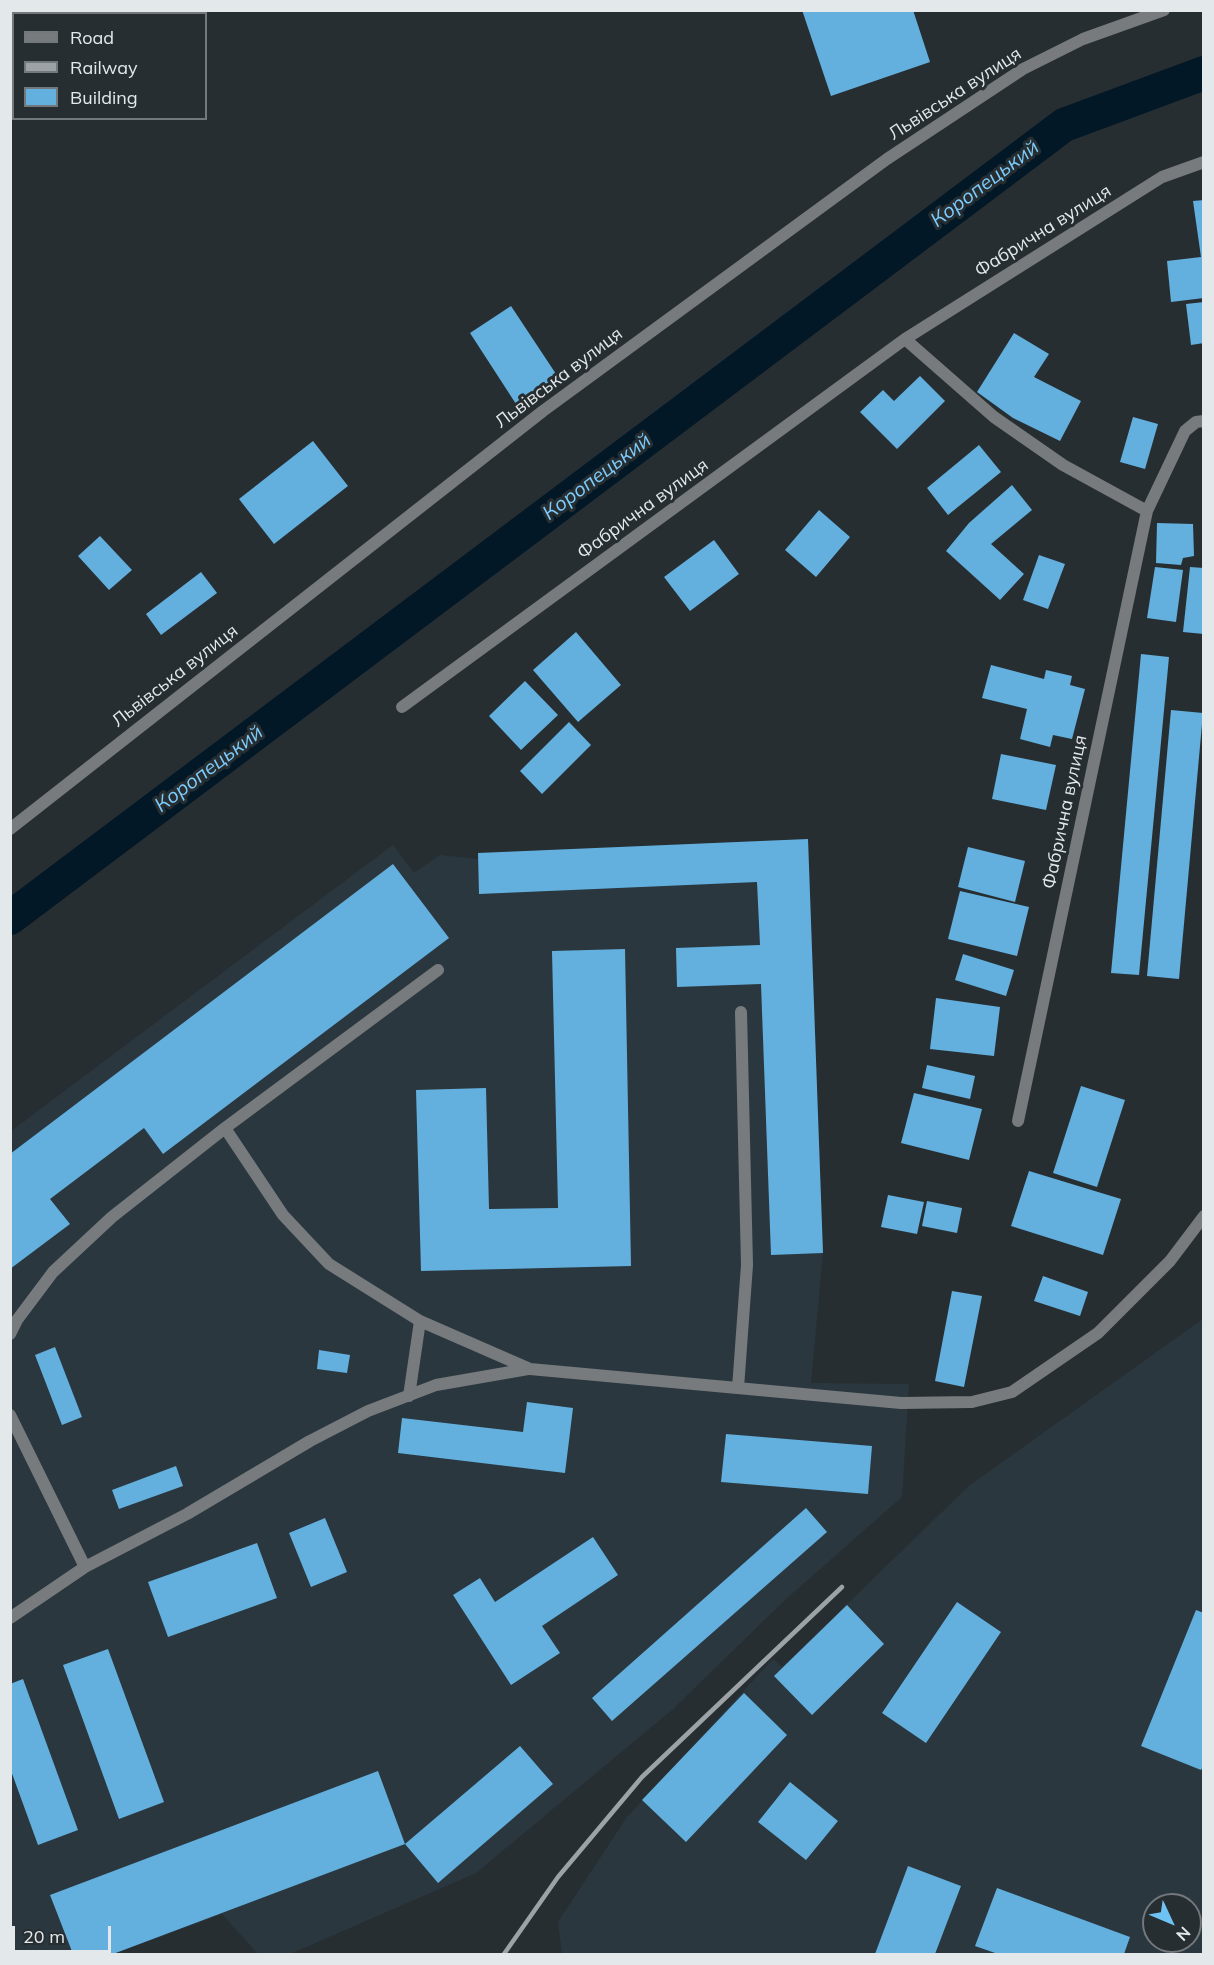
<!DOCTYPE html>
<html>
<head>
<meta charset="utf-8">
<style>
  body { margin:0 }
  #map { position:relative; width:1214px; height:1965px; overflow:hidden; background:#272e32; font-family:Mulish,sans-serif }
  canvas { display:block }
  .frame { position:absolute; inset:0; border:12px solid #e3e8eb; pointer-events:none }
  .legend { position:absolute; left:12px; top:12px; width:195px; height:108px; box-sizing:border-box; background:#272e32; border:2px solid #72787c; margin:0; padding:8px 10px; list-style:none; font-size:18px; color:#e3e8eb }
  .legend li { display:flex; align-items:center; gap:12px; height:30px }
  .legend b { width:30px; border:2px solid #72787c }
  .north { position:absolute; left:1142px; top:1893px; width:60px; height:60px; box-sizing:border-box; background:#272e32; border:2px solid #72787c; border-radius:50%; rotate:134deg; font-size:16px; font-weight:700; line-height:24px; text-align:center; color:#e3e8eb }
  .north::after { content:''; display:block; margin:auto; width:21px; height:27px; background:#6fc2f4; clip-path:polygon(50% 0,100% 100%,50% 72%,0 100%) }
  .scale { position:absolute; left:12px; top:1926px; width:99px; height:27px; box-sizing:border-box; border:3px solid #e3e8eb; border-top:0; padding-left:8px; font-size:18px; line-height:21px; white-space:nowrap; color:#e3e8eb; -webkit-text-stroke:4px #272e32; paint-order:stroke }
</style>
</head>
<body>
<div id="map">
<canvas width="1214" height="1965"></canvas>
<div class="frame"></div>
<ul class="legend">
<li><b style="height:8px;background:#777b7d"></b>Road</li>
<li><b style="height:8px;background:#9ca2a5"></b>Railway</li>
<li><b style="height:16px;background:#63b0de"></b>Building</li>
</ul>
<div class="north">N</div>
<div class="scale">20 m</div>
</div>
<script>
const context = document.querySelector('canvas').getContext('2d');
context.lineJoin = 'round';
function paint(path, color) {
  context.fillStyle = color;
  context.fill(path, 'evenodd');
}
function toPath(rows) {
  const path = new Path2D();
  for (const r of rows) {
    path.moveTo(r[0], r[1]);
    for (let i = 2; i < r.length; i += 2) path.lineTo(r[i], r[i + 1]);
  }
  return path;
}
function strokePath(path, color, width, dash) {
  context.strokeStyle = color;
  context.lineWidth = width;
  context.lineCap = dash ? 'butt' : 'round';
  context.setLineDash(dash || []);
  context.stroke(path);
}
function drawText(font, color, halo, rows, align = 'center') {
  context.font = font + ' Mulish,sans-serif';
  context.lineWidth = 6;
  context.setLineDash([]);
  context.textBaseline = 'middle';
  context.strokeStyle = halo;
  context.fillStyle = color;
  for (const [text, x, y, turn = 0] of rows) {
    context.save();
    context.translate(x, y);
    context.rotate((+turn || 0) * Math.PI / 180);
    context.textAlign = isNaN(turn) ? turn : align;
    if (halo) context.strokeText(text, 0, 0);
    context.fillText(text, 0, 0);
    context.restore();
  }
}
const built = toPath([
  [808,839,823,1253,811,1383,909,1384,902,1497,786,1599,673,1709,476,1873,290,1954,258,1954,222,1914,113,1954,11,1954,11,1131,393,845,414,873,440,855,478,859,542,850],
  [1203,1319,1203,1954,562,1954,558,1922,627,1817,773,1659,782,1667,970,1485],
  [1154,1905,1190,1905,1190,1941,1154,1941]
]);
const canal = toPath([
  [10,918,1064,125,1204,73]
]);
const building = toPath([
  [802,10,913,10,930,62,831,96],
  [1204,200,1204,298,1171,302,1167,261,1201,257,1193,201],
  [1204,302,1204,343,1191,345,1186,304],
  [511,306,558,377,516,404,470,333],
  [1014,333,1049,354,1034,377,1081,401,1060,441,1013,418,977,392],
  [920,376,945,401,897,449,860,412,883,390,894,401],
  [1133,417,1158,424,1145,469,1120,462],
  [313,441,348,486,274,544,239,499],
  [979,445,1001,472,948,515,927,488],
  [1012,485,1032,510,991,544,1024,574,1000,600,946,551,969,523],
  [819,510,850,537,816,577,785,550],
  [1157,523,1193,524,1194,556,1183,558,1181,565,1156,563],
  [100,536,132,570,109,590,78,556],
  [714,540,739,574,690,611,664,577],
  [1039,555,1065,564,1048,609,1023,600],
  [1155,567,1183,570,1176,622,1147,618],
  [1190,567,1204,568,1204,634,1183,632],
  [201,572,217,593,161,635,146,614],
  [576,632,621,685,578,722,533,670],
  [1141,654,1169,657,1139,975,1111,973],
  [991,665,1044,679,1046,670,1072,676,1070,685,1085,689,1072,739,1053,735,1050,747,1020,739,1027,709,982,698],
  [525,681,558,715,521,750,489,716],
  [1171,710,1203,713,1179,979,1147,976],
  [569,722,591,745,542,794,520,771],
  [1001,754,1056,765,1046,810,992,799],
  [808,839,823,1253,771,1255,761,984,677,987,676,948,760,945,757,882,479,894,478,853],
  [968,847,1025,861,1015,902,958,887],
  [393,864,449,938,163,1154,144,1128,50,1199,70,1224,10,1269,10,1154],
  [960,891,1029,907,1017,956,948,939],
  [625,949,631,1266,421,1271,416,1090,486,1088,489,1209,558,1208,552,951],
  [963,954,1014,970,1006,996,955,980],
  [936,998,1000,1007,994,1056,930,1049],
  [927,1065,975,1076,970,1099,922,1088],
  [1081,1086,1125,1100,1097,1187,1053,1173],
  [914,1093,982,1109,969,1160,901,1143],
  [1029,1171,1121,1199,1103,1255,1011,1226],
  [888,1195,924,1202,917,1234,881,1227],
  [927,1201,962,1208,957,1233,922,1226],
  [1043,1276,1088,1292,1080,1316,1034,1301],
  [952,1291,982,1296,964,1387,935,1381],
  [55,1347,82,1417,62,1425,35,1355],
  [319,1350,350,1355,347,1373,317,1369],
  [527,1402,573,1408,565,1473,398,1453,402,1418,523,1432],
  [726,1434,872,1446,868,1494,721,1482],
  [176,1466,183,1486,119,1509,112,1490],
  [806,1508,827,1532,612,1721,592,1698],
  [325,1518,347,1572,311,1587,289,1533],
  [593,1537,618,1575,542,1626,560,1653,511,1685,453,1595,480,1578,495,1602],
  [257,1543,277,1598,168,1637,148,1582],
  [957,1602,1001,1632,926,1743,882,1713],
  [847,1605,884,1644,812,1715,774,1676],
  [1196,1610,1204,1613,1204,1765,1201,1770,1141,1746],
  [108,1649,164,1802,119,1819,63,1665],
  [23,1679,78,1830,38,1845,10,1768,10,1684],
  [744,1693,787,1735,686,1842,642,1800],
  [520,1746,553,1784,438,1883,405,1844],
  [378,1771,405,1844,113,1954,73,1954,50,1895],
  [790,1782,838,1821,806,1860,758,1822],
  [908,1866,961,1886,935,1954,875,1954],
  [997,1888,1130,1937,1124,1954,998,1954,975,1946]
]);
const service = toPath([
  [225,1128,283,1215,329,1264,420,1321,530,1369,901,1403,972,1402,1012,1392,1098,1333,1170,1261,1204,1216],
  [10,1334,17,1320,53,1272,112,1217,225,1128,438,970],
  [738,1388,747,1265,741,1012],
  [409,1396,420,1321],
  [10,1415,85,1567,187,1514,310,1441,368,1411,436,1385,528,1369],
  [10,1618,85,1567]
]);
const minor = toPath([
  [905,339,994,417,1063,465,1147,511],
  [402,707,905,339,1162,177,1204,162],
  [10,829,543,411,887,159,1023,69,1083,39,1164,10],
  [1018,1121,1147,511,1185,431,1196,422,1204,421]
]);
const rail = toPath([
  [504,1954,558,1877,642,1777,842,1587]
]);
const streetNames = [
  ["Львівська вулиця",955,94,-33],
  ["Фабрична вулиця",1043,231,-32],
  ["Львівська вулиця",559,378,-37],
  ["Фабрична вулиця",643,509,-36],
  ["Львівська вулиця",175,676,-38],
  ["Фабрична вулиця",1065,812,-78]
];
const waterNames = [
  ["Коропецький",985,184,-37],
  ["Коропецький",597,477,-37],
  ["Коропецький",209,769,-37]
];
paint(built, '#2a373f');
strokePath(canal, '#021826', 34);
paint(building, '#63b0de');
strokePath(service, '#777b7d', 12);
strokePath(minor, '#777b7d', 12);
strokePath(rail, '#9ca2a5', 4.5);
drawText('18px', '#e3e8eb', '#272e32', streetNames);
drawText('italic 20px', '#7ccdfe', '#272e32', waterNames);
</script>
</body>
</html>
